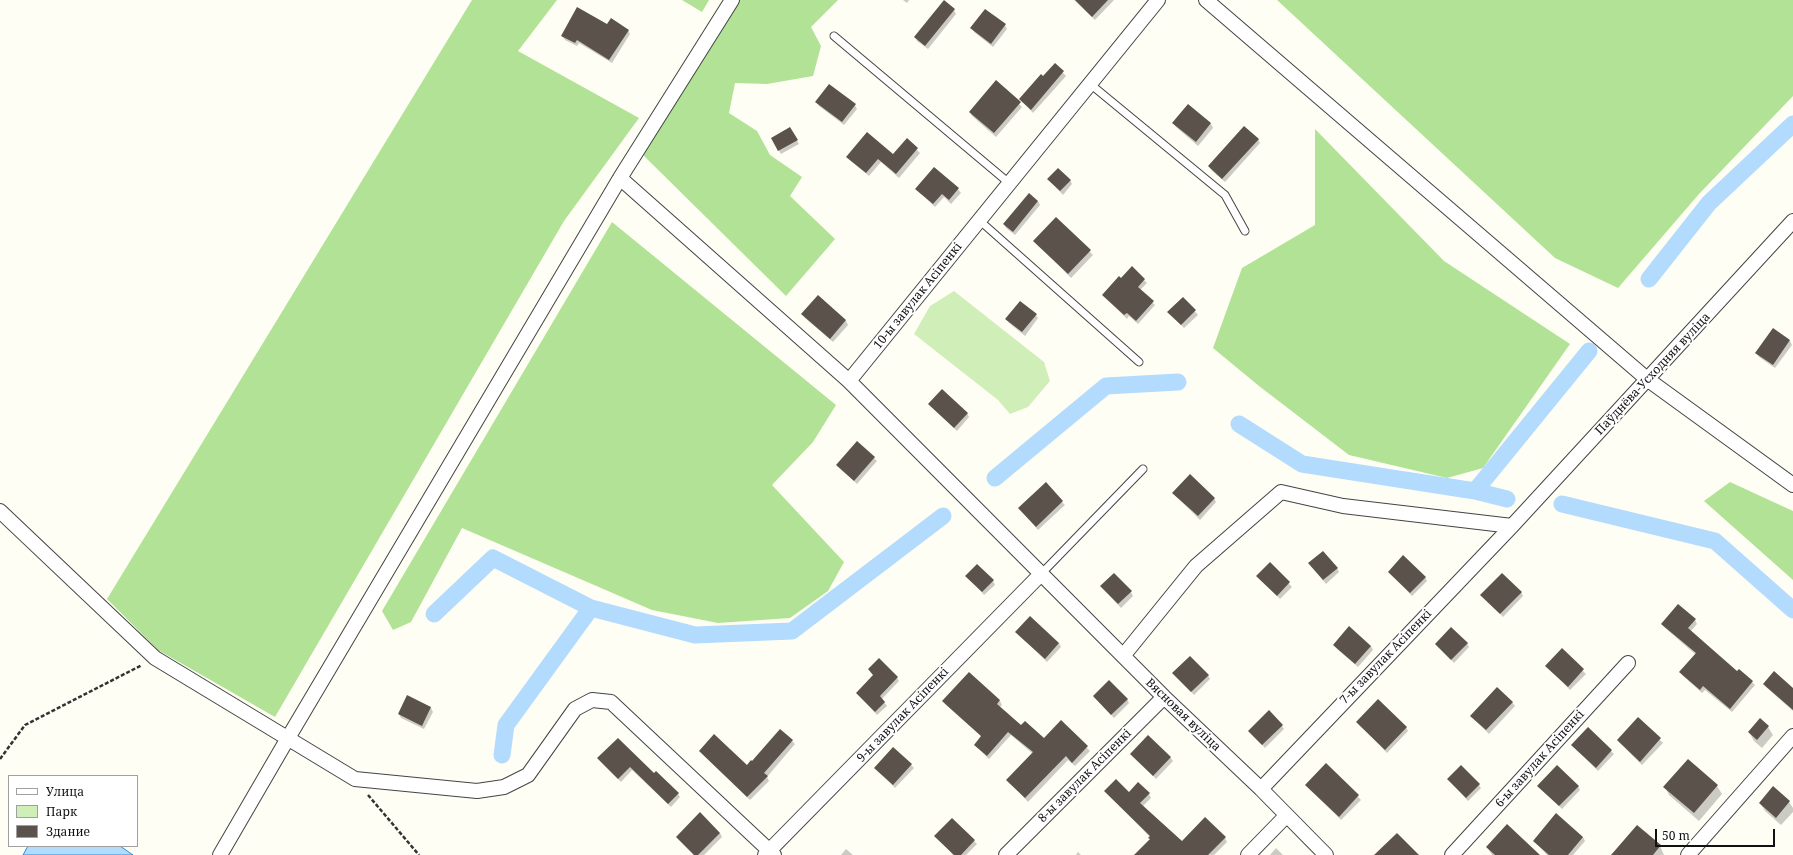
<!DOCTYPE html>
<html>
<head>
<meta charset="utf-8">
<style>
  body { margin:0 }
  #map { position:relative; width:1793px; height:855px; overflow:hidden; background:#fffef4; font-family:"Noto Serif",serif }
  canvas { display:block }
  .legend { position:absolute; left:8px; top:775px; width:130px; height:72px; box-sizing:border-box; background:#fff; border:1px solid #a0a0a0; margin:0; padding:5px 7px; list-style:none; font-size:12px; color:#111 }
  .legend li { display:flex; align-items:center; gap:8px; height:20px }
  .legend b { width:20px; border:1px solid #a0a0a0 }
  .scale { position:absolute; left:1655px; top:829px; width:120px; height:18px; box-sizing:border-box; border:2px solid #111; border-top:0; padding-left:5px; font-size:12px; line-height:14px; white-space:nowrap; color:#111; -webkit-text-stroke:3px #fff; paint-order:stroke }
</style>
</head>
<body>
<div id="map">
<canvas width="1793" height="855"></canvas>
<ul class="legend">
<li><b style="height:5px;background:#fff"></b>Улица</li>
<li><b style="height:11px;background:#d0efb8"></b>Парк</li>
<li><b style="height:11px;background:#5b534b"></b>Здание</li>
</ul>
<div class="scale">50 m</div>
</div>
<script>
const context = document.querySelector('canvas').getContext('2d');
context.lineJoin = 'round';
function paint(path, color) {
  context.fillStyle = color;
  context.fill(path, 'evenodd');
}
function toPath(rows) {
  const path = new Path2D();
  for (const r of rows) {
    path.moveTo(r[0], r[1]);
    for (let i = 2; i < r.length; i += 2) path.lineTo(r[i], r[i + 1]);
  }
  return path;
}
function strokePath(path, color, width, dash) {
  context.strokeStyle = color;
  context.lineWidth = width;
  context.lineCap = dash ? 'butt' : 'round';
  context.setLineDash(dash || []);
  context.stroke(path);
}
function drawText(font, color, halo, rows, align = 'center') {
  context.font = font + ' "Noto Serif",serif';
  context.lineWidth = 4;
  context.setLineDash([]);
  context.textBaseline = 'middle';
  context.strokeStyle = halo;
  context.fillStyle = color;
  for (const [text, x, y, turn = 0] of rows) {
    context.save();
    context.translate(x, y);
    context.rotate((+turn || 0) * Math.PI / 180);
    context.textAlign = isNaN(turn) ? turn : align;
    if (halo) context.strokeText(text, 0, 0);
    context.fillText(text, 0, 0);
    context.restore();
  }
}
const green = toPath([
  [954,291,1044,362,1050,381,1028,407,1010,414,998,400,914,334,930,306]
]);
const forest = toPath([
  [472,0,557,0,518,51,639,118,564,221,275,717,158,650,107,599],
  [682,0,709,0,702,12],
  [739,0,838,0,811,27,821,46,813,76,767,84,735,83,729,113,757,131,770,155,802,177,790,196,835,239,786,296,642,154],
  [1277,0,1793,0,1793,96,1699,194,1618,288,1555,258],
  [1315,129,1444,261,1570,344,1483,468,1447,478,1349,455,1259,386,1213,348,1242,268,1315,225],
  [612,222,836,405,813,442,772,485,844,562,828,591,790,618,718,623,652,610,462,528,411,622,393,630,382,611],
  [1730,482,1793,511,1793,580,1704,501]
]);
const water = toPath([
  [28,846,120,846,133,855,23,855,28,846]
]);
const shadow = toPath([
  [903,0,909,0,907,3],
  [1074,0,1114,0,1095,20],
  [954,10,956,14,928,49,917,41,915,37],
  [608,25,628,30,630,34,612,63,579,43,577,46,565,40,562,36],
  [1005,25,1007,29,993,47,974,32,972,28],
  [1055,64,1066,76,1033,113,1020,99,1043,78],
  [996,82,1022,107,996,137,972,116,970,112],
  [817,103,855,105,857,109,844,125,819,106],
  [1188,105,1211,124,1213,128,1198,146,1176,127,1173,123],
  [790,128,799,144,781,154,772,138],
  [1258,139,1260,143,1225,182,1211,170,1209,166],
  [907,140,920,153,899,178,881,162,869,176,850,160,848,157,893,155],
  [934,168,958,189,961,193,951,204,944,197,935,207,916,189],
  [1048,179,1070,180,1072,184,1063,195],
  [1038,201,1040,205,1015,235,1006,228,1004,224],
  [1056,219,1093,255,1071,278,1035,241],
  [1132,268,1147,283,1140,290,1155,305,1138,324,1129,316,1127,319,1103,295],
  [818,297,846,321,848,325,833,342,805,318,803,314],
  [1183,298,1198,315,1184,328,1169,312],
  [1036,315,1038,318,1025,336,1009,323,1006,319],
  [1773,329,1790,341,1792,345,1775,368,1759,357,1756,353],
  [929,404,967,413,969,417,957,431],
  [874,458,877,461,857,484,837,465],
  [1173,493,1214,498,1216,502,1200,520],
  [1062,502,1065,505,1038,530,1020,509],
  [1270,564,1292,587,1280,599,1258,576],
  [1310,564,1337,568,1339,572,1326,584],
  [1389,572,1425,577,1427,581,1412,596],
  [967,576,993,581,995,585,984,595],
  [1101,586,1131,592,1133,596,1121,608],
  [1521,592,1523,596,1503,617,1482,595],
  [1695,620,1697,624,1690,632,1737,673,1752,682,1755,685,1732,712,1705,690,1702,693,1683,676,1681,672,1696,655,1664,627,1662,624],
  [1016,632,1059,643,1061,647,1047,662],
  [1467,643,1469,647,1454,663,1436,644],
  [1334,645,1371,646,1373,650,1358,667,1337,649],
  [1562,650,1586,674,1570,690,1547,666],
  [869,669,897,678,899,681,882,699,887,706,877,715,857,693,874,676],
  [969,673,1000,701,1002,705,1000,707,1021,726,1044,739,1061,722,1090,751,1075,766,1068,760,1028,802,1008,780,1033,754,1011,735,989,759,975,745,982,737,946,705,943,701],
  [1173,673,1208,675,1210,679,1194,695],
  [1764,684,1793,689,1793,711,1766,687],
  [408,697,431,708,433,712,424,729,401,718,399,714],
  [1094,697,1127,699,1129,703,1114,718],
  [1512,702,1515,706,1489,734,1471,716],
  [1638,718,1663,743,1642,765,1618,741],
  [1760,720,1768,727,1773,735,1762,748,1754,741,1749,732],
  [1357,722,1406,727,1408,731,1387,753],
  [1282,726,1284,729,1265,748,1249,731],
  [1588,729,1614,754,1598,771,1573,746],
  [618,739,654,775,678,794,680,797,671,807,632,770,621,782,601,762,599,758],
  [792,741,795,744,767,777,769,781,750,800,700,751,747,766],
  [894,748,914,768,895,788,875,768],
  [1132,754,1170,757,1173,761,1156,779],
  [1326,764,1361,800,1341,820,1306,785],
  [1448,779,1479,785,1481,788,1468,801],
  [1539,786,1578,786,1580,790,1562,809],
  [1717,786,1722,794,1699,821,1669,795,1665,787],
  [1773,788,1789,802,1793,808,1793,812,1781,825,1765,811,1760,803],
  [1105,791,1149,794,1151,798,1143,806,1182,842,1225,838,1227,842,1214,855,1136,855,1150,840,1150,837],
  [952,819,977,844,966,855,953,855,936,836],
  [1637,826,1660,846,1664,855,1617,855],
  [720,833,722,837,704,855,694,855,677,837],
  [1583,837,1585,841,1573,855,1547,855,1534,841],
  [1487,847,1536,855,1492,855],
  [1276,848,1283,855,1270,855],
  [846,849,853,855,841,855],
  [1078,852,1081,855,1076,855]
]);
const canal = toPath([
  [1649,279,1709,203,1793,124],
  [1239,424,1302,464,1475,491,1589,351],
  [995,478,1106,386,1178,382],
  [1475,491,1507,499],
  [1562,504,1715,541,1793,610],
  [434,614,493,558,591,608,695,635,792,631,943,516],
  [502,755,506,725,591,608]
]);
const building = toPath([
  [944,0,955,9,925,46,914,37],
  [1075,0,1108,0,1092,17],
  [577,7,607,24,611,18,629,30,609,60,577,40,575,43,561,36],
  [985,9,1006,24,991,44,970,28],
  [1055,63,1064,71,1031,110,1019,99,1041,74,1043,76],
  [996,80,1021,102,994,133,969,112],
  [829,84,856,104,842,122,815,102],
  [1188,104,1211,123,1196,142,1172,123],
  [1244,126,1259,139,1222,179,1208,166],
  [790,127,798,140,778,151,771,138],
  [867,132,893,154,907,138,918,148,896,174,878,159,866,173,846,157],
  [934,167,959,188,949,200,942,194,933,204,915,189],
  [1058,168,1071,180,1060,191,1047,179],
  [1029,193,1038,201,1013,232,1003,224],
  [1056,217,1091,250,1068,274,1033,241],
  [1132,266,1145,279,1138,287,1154,301,1136,321,1127,313,1124,315,1102,295,1119,276,1121,278],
  [818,295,846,320,830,339,801,314],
  [1183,297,1196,310,1181,325,1167,312],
  [1020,301,1037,314,1022,332,1005,319],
  [1773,328,1790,340,1773,365,1755,353],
  [942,389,968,413,954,428,928,404],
  [857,441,875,457,854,481,836,465],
  [1190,474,1215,498,1198,516,1172,493],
  [1046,482,1063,501,1036,527,1018,508],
  [1323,551,1338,568,1323,580,1308,563],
  [1403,555,1426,577,1410,593,1388,572],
  [1270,562,1290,582,1277,596,1256,576],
  [977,564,994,580,982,592,965,576],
  [1114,573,1132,591,1118,604,1100,586],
  [1502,573,1522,592,1500,614,1480,595],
  [1678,604,1696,619,1688,628,1737,671,1739,669,1753,681,1730,709,1703,686,1700,690,1679,672,1696,653,1661,624],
  [1030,616,1059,643,1045,659,1015,632],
  [1349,626,1371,646,1355,664,1333,645],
  [1451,627,1468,643,1451,660,1435,644],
  [1562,648,1584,669,1568,687,1545,666],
  [1190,656,1209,675,1191,692,1172,673],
  [879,658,898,677,880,696,885,702,875,712,856,693,873,675,868,669],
  [1774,671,1793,688,1793,710,1763,684],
  [969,672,1000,700,997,704,1021,725,1025,721,1044,738,1061,720,1088,746,1072,763,1066,756,1025,798,1006,780,1033,752,1008,732,987,756,974,745,981,736,942,701],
  [1109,680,1128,699,1111,715,1093,696],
  [1497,687,1513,702,1486,730,1470,716],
  [407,695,431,707,422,726,398,714],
  [1378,699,1407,727,1385,750,1356,722],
  [1269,710,1283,725,1262,745,1248,731],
  [1638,717,1661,738,1640,762,1617,740],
  [1760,718,1769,726,1757,740,1748,732],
  [1588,727,1612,750,1596,768,1571,745],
  [780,729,793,740,764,773,768,776,747,797,699,751,714,734,747,765,751,760,752,761],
  [1148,735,1171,757,1153,776,1130,754],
  [618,738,654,773,656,771,679,793,668,804,630,767,618,779,597,758],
  [893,747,912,764,893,785,874,768],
  [1688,759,1718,785,1694,813,1663,787],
  [1326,763,1359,795,1339,817,1305,785],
  [1461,765,1480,784,1466,798,1447,779],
  [1557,765,1579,786,1559,806,1537,786],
  [1116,779,1129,792,1138,782,1150,793,1140,803,1182,841,1205,817,1226,837,1208,855,1134,855,1150,839,1148,838,1150,836,1104,791],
  [1773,786,1790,801,1776,818,1759,803],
  [700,812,720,833,698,855,694,855,676,837],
  [1556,813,1583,837,1568,855,1549,855,1533,841],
  [952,818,975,840,961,855,954,855,934,836],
  [1507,824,1540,855,1495,855,1486,847],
  [1637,825,1661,845,1653,855,1611,855],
  [1397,833,1419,855,1374,855]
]);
const path = toPath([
  [0,759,25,725,142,665],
  [368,795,419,855]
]);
const service = toPath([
  [834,36,1009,183],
  [1089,83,1225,195,1245,231],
  [979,220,1139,362],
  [1041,574,1143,469]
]);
const minor = toPath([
  [1158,0,849,381,1164,697,1261,789,1326,855],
  [1206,0,1647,379,1793,485],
  [620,178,849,381],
  [0,511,155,658,355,779,477,791,504,787,528,775,575,709,592,700,611,702,774,855],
  [1123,656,1196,566,1281,492,1343,506,1512,526],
  [1261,789,1512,526,1793,221],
  [220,855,288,738,620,178,732,0],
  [765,855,1041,574],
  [1006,855,1164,697],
  [1248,855,1286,816],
  [1452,855,1628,663],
  [1688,855,1793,736]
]);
const streetNames = [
  ["10-ы завулак Асіпенкі",918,296,-51],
  ["Паўднёва-Усходняя вуліца",1653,374,-47],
  ["7-ы завулак Асіпенкі",1386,657,-46],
  ["9-ы завулак Асіпенкі",903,715,-46],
  ["Вясновая вуліца",1183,715,44],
  ["6-ы завулак Асіпенкі",1540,759,-48],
  ["8-ы завулак Асіпенкі",1085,776,-45]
];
paint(green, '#d0efb8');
paint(forest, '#b2e295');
paint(water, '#b2dbfd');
strokePath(water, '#308add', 1);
paint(shadow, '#0003');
strokePath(canal, '#b2dbfd', 17);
paint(building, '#5b534b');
strokePath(service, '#444', 9);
strokePath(minor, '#444', 16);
strokePath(path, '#333', 2.5, [4, 2]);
strokePath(service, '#fff', 7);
strokePath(minor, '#fff', 14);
drawText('12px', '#111', '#fff', streetNames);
</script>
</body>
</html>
